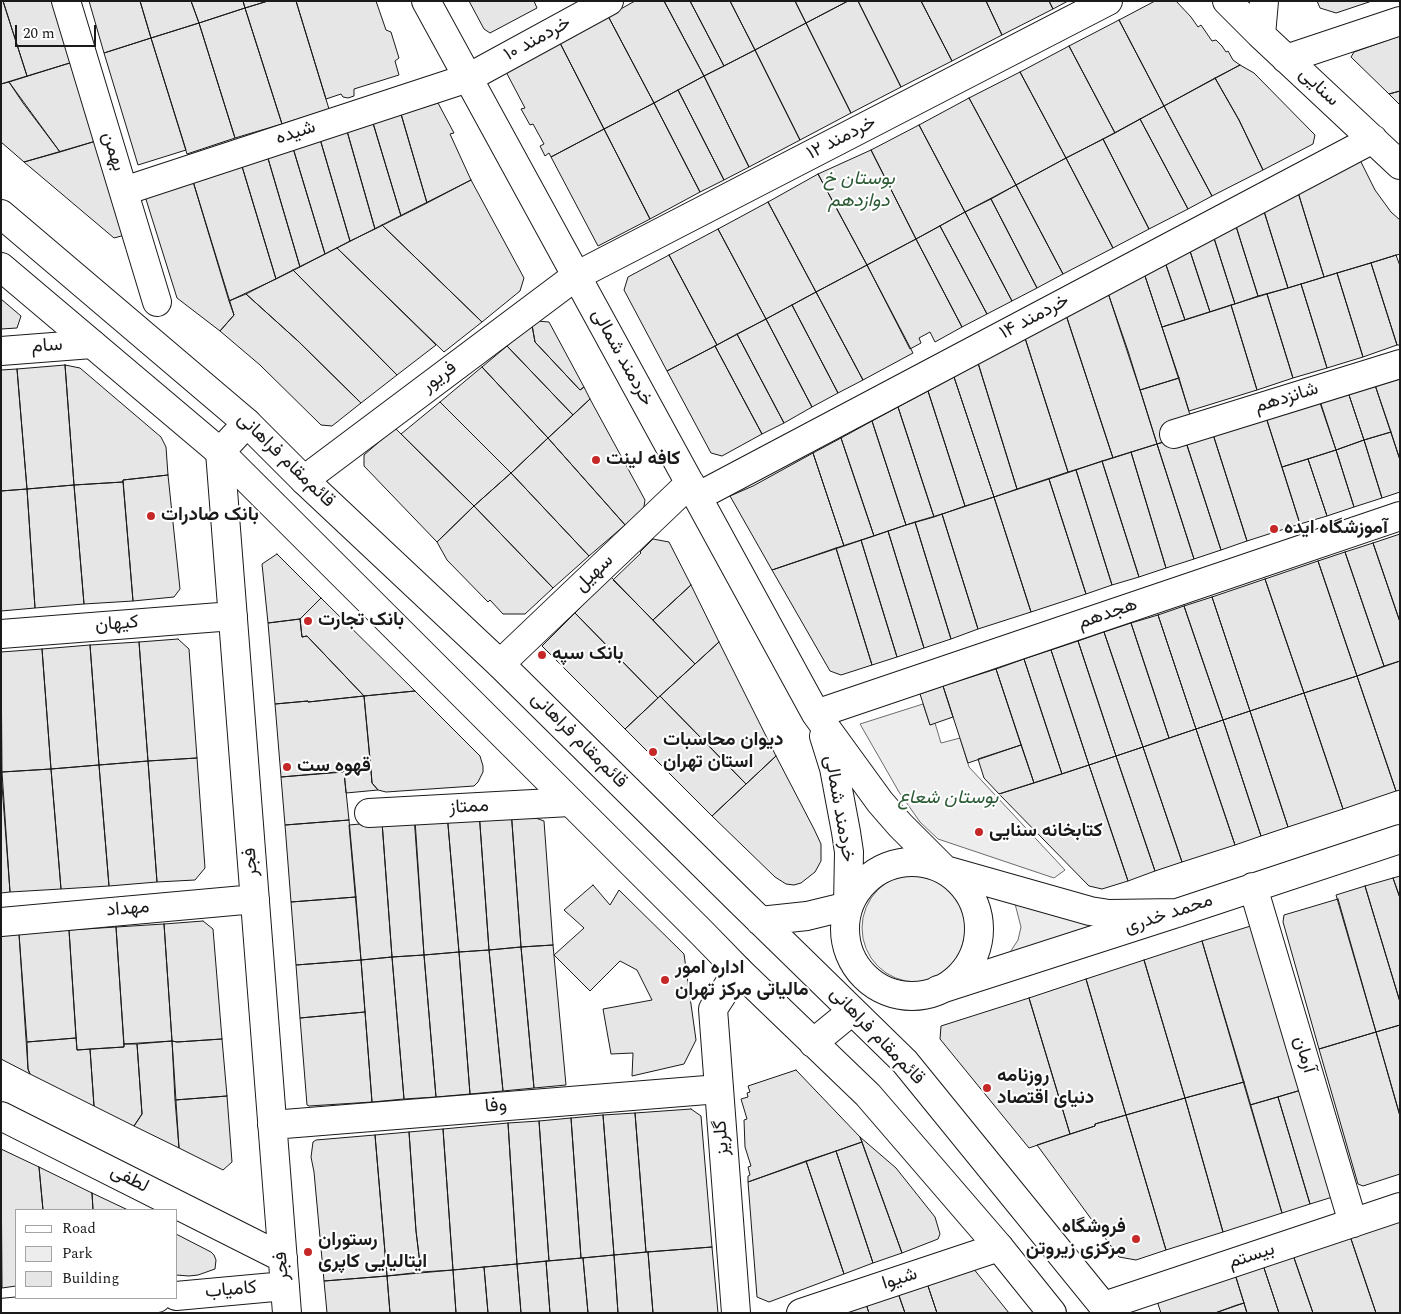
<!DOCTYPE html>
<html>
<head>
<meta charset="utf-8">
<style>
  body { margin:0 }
  #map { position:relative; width:1401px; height:1314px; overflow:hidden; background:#fff; font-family:Spectral,serif }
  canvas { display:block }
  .frame { position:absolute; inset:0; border:2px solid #1a1a1a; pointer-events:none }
  .legend { position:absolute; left:15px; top:1209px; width:162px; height:90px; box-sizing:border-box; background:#fff; border:1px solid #a3a3a3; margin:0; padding:6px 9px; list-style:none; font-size:15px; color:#1a1a1a }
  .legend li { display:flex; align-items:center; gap:10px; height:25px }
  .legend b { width:25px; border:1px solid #a3a3a3 }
  .scale { position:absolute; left:15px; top:25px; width:81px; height:22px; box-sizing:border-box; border:2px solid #1a1a1a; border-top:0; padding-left:6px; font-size:15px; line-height:18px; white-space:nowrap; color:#1a1a1a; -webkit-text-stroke:4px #fff; paint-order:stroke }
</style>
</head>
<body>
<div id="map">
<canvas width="1401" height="1314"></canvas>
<div class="frame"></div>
<ul class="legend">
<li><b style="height:6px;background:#fff"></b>Road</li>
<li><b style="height:14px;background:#ededed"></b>Park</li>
<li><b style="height:14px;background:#e6e6e6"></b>Building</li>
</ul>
<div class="scale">20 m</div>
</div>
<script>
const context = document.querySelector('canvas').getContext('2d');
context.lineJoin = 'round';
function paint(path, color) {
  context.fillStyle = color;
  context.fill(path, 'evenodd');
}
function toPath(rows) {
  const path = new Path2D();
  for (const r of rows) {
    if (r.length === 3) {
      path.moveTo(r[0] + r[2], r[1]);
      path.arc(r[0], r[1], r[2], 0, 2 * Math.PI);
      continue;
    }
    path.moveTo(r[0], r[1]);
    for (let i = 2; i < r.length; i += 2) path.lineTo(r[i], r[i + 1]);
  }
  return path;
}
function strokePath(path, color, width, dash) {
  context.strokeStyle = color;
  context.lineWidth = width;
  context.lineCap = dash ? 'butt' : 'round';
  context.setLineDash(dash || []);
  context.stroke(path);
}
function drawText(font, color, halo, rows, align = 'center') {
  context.font = font + ' Spectral,Vazirmatn,serif';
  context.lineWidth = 4;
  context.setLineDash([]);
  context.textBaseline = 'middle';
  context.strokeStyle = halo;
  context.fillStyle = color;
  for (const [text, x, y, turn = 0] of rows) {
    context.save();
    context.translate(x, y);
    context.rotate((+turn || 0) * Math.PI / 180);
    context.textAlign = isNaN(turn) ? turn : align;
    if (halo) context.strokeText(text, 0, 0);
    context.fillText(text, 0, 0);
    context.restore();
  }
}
const green = toPath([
  [923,704,930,725,935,723,941,743,960,738,969,767,1065,870,1054,878,938,839,920,822,899,792,860,724,923,704],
  [916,928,54],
  [1013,896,1113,929,1001,966,1018,940,1021,927,1013,896]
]);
const building = toPath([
  [1,1,3,1,27,76,1,84,1,1],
  [3,1,54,1,73,62,27,76,3,1],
  [89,1,140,1,151,38,104,53,89,1],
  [140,1,191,1,199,23,151,38,140,1],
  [191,1,243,1,245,8,199,23,191,1],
  [243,1,268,1,245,8,243,1],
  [268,1,296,1,329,109,282,124,245,8,268,1],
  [296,1,376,1,386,30,391,32,399,58,395,61,399,75,354,89,354,96,348,98,343,97,341,94,326,99,296,1],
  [469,1,534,1,537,8,490,33,484,29,469,1],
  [635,1,664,1,704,76,654,103,608,16,635,1],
  [664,1,690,1,724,66,704,76,664,1],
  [690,1,730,1,755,50,724,66,690,1],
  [730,1,795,1,806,23,755,50,730,1],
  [795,1,848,1,806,23,795,1],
  [848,1,858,1,901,87,851,113,806,23,848,1],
  [858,1,921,1,952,61,901,87,858,1],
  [921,1,986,1,1002,35,952,61,921,1],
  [986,1,1049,1,1053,9,1002,35,986,1],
  [1049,1,1068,1,1053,9,1049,1],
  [1155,1,1176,1,1191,17,1198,27,1201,25,1212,41,1216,40,1222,46,1226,52,1228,51,1233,60,1240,65,1164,106,1119,20,1155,1],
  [1317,1,1372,1,1336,13,1320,8,1317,1],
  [245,8,282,124,235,138,199,23,245,8],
  [608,16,654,103,604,129,559,41,608,16],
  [1119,20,1164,106,1115,133,1069,46,1119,20],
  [199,23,235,138,187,154,151,38,199,23],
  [806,23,851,113,800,140,755,50,806,23],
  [1400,36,1400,91,1389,94,1351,57,1354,52,1400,36],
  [151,38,186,150,138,165,104,53,151,38],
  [559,41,604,129,551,157,549,153,545,156,540,146,544,144,533,124,530,125,521,109,525,108,504,68,559,41],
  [1069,46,1115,133,1066,158,1020,72,1069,46],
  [755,50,800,140,749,167,704,76,755,50],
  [73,62,96,141,60,152,9,82,73,62],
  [1240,65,1254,73,1315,135,1313,144,1263,170,1239,120,1215,78,1240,65],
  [1020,72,1066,158,1016,185,969,98,1020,72],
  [704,76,749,167,724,180,678,90,704,76],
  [1215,78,1239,120,1263,170,1212,196,1164,106,1215,78],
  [9,82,23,103,60,152,24,162,1,142,1,84,9,82],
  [678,90,724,180,700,192,654,103,678,90],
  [1400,91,1400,105,1389,94,1400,91],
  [969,98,1016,185,965,212,919,125,969,98],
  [438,103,454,133,450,134,471,180,427,203,401,114,438,103],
  [654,103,700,192,650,219,604,129,654,103],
  [1164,106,1212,196,1188,209,1140,119,1164,106],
  [401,114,427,203,401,216,373,123,401,114],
  [1140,119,1188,209,1149,229,1103,139,1140,119],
  [373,123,401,216,375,229,347,131,373,123],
  [919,125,965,212,916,239,871,150,919,125],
  [604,129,650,219,598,246,551,157,604,129],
  [347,131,375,229,350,241,320,139,347,131],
  [320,139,350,241,325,254,293,148,320,139],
  [1103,139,1149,229,1113,248,1066,158,1103,139],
  [96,141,125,235,114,238,24,162,96,141],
  [293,148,325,254,300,267,267,155,293,148],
  [871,150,916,239,867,265,818,174,871,150],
  [267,155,300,267,276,279,241,163,267,155],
  [1358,156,1375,190,1391,212,1400,220,1400,254,1324,277,1297,189,1358,156],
  [1066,158,1113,248,1063,274,1016,185,1066,158],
  [241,163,276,279,229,301,192,178,241,163],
  [818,174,867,265,816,292,768,202,818,174],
  [192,178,234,315,220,331,177,298,144,193,192,178],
  [471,180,524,278,520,291,482,322,382,225,471,180],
  [1016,185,1063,274,1037,288,991,199,1016,185],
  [1297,189,1324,277,1288,288,1263,208,1297,189],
  [991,199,1037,288,1012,301,965,212,991,199],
  [768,202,816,292,766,319,718,229,768,202],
  [1263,208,1288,288,1258,296,1235,223,1263,208],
  [965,212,1012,301,987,314,940,226,965,212],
  [1235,223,1258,296,1235,304,1213,235,1235,223],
  [382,225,482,322,444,352,337,248,382,225],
  [940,226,987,314,962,327,916,239,940,226],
  [718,229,766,319,717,345,669,255,718,229],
  [1213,235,1235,304,1210,312,1189,248,1213,235],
  [916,239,962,327,935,342,930,332,919,338,921,343,910,349,867,265,916,239],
  [337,248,436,345,397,375,293,270,337,248],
  [1189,248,1210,312,1185,320,1165,262,1189,248],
  [669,255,717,345,667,371,624,290,628,277,669,255],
  [1396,255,1400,266,1400,345,1397,345,1371,263,1396,255],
  [1165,262,1185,320,1162,327,1144,273,1165,262],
  [1371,263,1397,345,1363,357,1337,273,1371,263],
  [867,265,913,353,863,380,816,292,867,265],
  [293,270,397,375,361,403,298,341,246,294,293,270],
  [1144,273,1179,378,1140,390,1108,293,1144,273],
  [1337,273,1363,357,1327,368,1301,284,1337,273],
  [1301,284,1327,368,1293,378,1267,294,1301,284],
  [816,292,863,380,838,393,792,305,816,292],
  [1108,293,1128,351,1157,444,1113,458,1066,315,1108,293],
  [246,294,298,341,361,403,332,426,321,425,260,365,220,331,234,315,229,301,246,294],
  [1267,294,1293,378,1257,390,1231,305,1267,294],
  [1,299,21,316,17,328,1,329,1,299],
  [792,305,838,393,812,407,766,319,792,305],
  [1231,305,1257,390,1189,411,1162,327,1231,305],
  [1066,315,1113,458,1068,472,1025,338,1066,315],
  [766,319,812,407,784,423,737,334,766,319],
  [537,321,549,322,584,387,580,390,535,342,532,325,537,321],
  [532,325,535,342,580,390,584,387,590,399,573,415,507,346,532,325],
  [737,334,784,423,762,434,715,346,737,334],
  [1025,338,1068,472,1017,489,978,363,1025,338],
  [507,346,573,415,548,438,482,367,507,346],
  [715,346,762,434,722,456,711,453,667,371,715,346],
  [978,363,1017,489,994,497,954,377,978,363],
  [65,365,74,485,27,489,17,369,65,365],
  [65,365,80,368,161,437,166,447,168,475,123,480,123,482,74,485,65,365],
  [482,367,548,438,511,473,440,402,482,367],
  [17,369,27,489,1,491,1,370,17,369],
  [1400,373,1400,460,1374,382,1400,373],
  [954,377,994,497,965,506,928,391,954,377],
  [1179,378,1195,432,1157,444,1140,390,1179,378],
  [1374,382,1391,432,1364,440,1348,392,1374,382],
  [928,391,965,506,934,517,898,407,928,391],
  [1348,392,1364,440,1336,450,1320,401,1348,392],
  [1317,394,1336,450,1282,467,1264,411,1317,394],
  [590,399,645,500,643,513,627,527,548,438,590,399],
  [440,402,511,473,474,506,401,434,440,402],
  [898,407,934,517,906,525,872,421,898,407],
  [1264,411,1300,524,1247,541,1211,428,1264,411],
  [872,421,906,525,874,536,841,438,872,421],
  [395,428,474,506,437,542,364,466,364,455,395,428],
  [1211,428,1247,541,1221,550,1184,436,1211,428],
  [1391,432,1400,460,1400,492,1382,498,1364,440,1391,432],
  [1184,436,1221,550,1194,559,1157,444,1184,436],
  [548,438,625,525,589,556,511,473,548,438],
  [841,438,874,536,844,546,813,453,841,438],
  [1364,440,1382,498,1354,507,1336,450,1364,440],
  [1157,444,1194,559,1166,568,1131,452,1157,444],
  [1336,450,1354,507,1327,516,1308,459,1336,450],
  [1131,452,1166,568,1139,577,1102,461,1131,452],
  [813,453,844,546,772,570,730,496,753,486,813,453],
  [1308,459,1327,516,1300,524,1282,467,1308,459],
  [1102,461,1139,577,1112,585,1076,470,1102,461],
  [1076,470,1112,585,1086,594,1049,479,1076,470],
  [511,473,589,556,553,588,474,506,511,473],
  [168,475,180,589,174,597,133,601,123,480,168,475],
  [1049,479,1086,594,1031,612,994,497,1049,479],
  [123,482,133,601,84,604,74,485,123,482],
  [74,485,84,604,35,608,27,489,74,485],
  [27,489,35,608,1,611,1,491,27,489],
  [994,497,1031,612,978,629,942,514,994,497],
  [474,506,553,588,525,614,503,614,490,600,488,602,447,560,437,542,474,506],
  [942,514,978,629,951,639,915,522,942,514],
  [915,522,951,639,924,648,888,531,915,522],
  [888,531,924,648,897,657,861,540,888,531],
  [1400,534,1400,622,1373,543,1400,534],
  [653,539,669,542,691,585,653,620,613,580,641,553,640,552,653,539],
  [861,540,897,657,872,665,836,548,861,540],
  [1373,543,1400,622,1400,661,1384,666,1345,552,1373,543],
  [836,548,872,665,841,675,830,671,772,570,836,548],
  [1345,552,1384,666,1357,676,1318,561,1345,552],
  [277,554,321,598,300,619,268,623,262,564,277,554],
  [1318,561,1357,676,1304,693,1265,579,1318,561],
  [611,577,695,664,658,698,575,613,611,577],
  [1265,579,1304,693,1250,711,1212,597,1265,579],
  [691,585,719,642,695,664,653,620,691,585],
  [1212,597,1250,711,1223,720,1184,606,1212,597],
  [321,598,415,691,364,696,307,636,302,637,300,619,321,598],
  [1184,606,1223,720,1196,729,1158,615,1184,606],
  [575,613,658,698,625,729,542,646,575,613],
  [1158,615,1196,729,1169,738,1131,623,1158,615],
  [300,619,302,637,307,636,364,696,308,702,308,701,275,704,268,623,300,619],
  [1131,623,1169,738,1143,747,1104,632,1131,623],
  [1104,632,1143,747,1116,756,1078,641,1104,632],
  [178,639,189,649,197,758,148,761,139,642,178,639],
  [1078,641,1116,756,1089,765,1051,650,1078,641],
  [139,642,148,761,99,765,90,645,139,642],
  [719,642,776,756,746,784,660,696,719,642],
  [90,645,99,765,51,769,42,649,90,645],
  [42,649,51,769,2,772,1,652,42,649],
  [1051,650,1089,765,1062,774,1024,659,1051,650],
  [1024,659,1062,774,1034,783,996,669,1024,659],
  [1400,661,1400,790,1396,791,1357,676,1400,661],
  [996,669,1021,745,968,763,943,686,996,669],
  [1357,676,1396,791,1343,809,1304,693,1357,676],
  [943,686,953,717,930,725,920,694,943,686],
  [415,691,480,756,483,766,483,772,478,782,474,786,386,792,378,790,372,783,364,696,415,691],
  [1304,693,1343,809,1288,827,1250,711,1304,693],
  [364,696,371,769,281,777,275,704,308,701,308,702,364,696],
  [660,696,746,784,712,816,625,729,660,696],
  [1250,711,1288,827,1261,836,1223,720,1250,711],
  [1223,720,1261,836,1235,845,1196,729,1223,720],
  [1196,729,1235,845,1182,862,1143,747,1196,729],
  [1021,745,1034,783,999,794,984,778,978,759,1021,745],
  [1143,747,1182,862,1155,871,1116,756,1143,747],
  [776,756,814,829,821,844,821,861,815,872,801,883,794,885,786,884,775,877,712,816,776,756],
  [1116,756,1155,871,1128,881,1089,765,1116,756],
  [197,758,205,868,195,880,157,882,148,761,197,758],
  [148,761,157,882,109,886,99,765,148,761],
  [99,765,109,886,61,889,51,769,99,765],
  [1089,765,1128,881,1102,889,1089,886,999,794,1089,765],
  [51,769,61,889,10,892,2,772,51,769],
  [371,769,372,783,378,790,346,793,344,772,371,769],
  [1,772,10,892,1,893,1,772],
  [344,772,349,820,285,825,281,777,344,772],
  [511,809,521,947,489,950,479,811,511,809],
  [511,809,544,821,553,945,521,947,511,809],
  [479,811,489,950,459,952,447,813,479,811],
  [447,813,459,952,424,955,414,816,447,813],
  [349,820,356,897,291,902,285,825,349,820],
  [415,820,424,955,392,957,382,822,415,820],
  [382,822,392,957,361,960,349,825,382,822],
  [1400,876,1400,898,1393,878,1400,876],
  [1393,878,1400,898,1400,1002,1365,886,1393,878],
  [593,885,610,905,619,890,684,954,696,1040,684,1064,632,1076,633,1053,611,1054,603,1009,652,1000,637,970,620,961,590,991,554,955,584,928,564,910,593,885],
  [1365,886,1400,1002,1400,1025,1376,1032,1336,895,1365,886],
  [356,897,361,960,296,965,291,902,356,897],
  [1338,899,1376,1032,1319,1049,1283,922,1284,915,1338,899],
  [203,921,213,929,222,1039,177,1042,172,1041,164,924,203,921],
  [164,924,172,1041,124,1044,116,927,164,924],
  [1254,925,1308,1088,1250,1105,1202,941,1254,925],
  [116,927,124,1047,77,1050,69,930,116,927],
  [69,930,76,1038,27,1042,19,934,69,930],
  [19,934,28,1069,30,1074,1,1059,1,935,19,934],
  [1202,941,1244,1082,1185,1098,1144,960,1202,941],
  [553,945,566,1085,534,1088,521,947,553,945],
  [521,947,534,1088,503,1091,489,950,521,947],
  [489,950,503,1091,470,1094,459,952,489,950],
  [459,952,470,1094,436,1097,424,955,459,952],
  [424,955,436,1097,404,1099,392,957,424,955],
  [392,957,404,1099,372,1102,361,960,392,957],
  [361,960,365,1012,300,1018,296,965,361,960],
  [1144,960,1185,1098,1126,1115,1086,979,1144,960],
  [1086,979,1126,1115,1095,1124,1095,1126,1070,1134,1029,998,1086,979],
  [1029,998,1070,1134,1029,1148,940,1039,941,1026,1029,998],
  [365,1012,372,1102,309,1106,307,1105,300,1018,365,1012],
  [1400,1025,1400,1116,1376,1032,1400,1025],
  [1376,1032,1400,1116,1400,1174,1363,1186,1358,1184,1319,1049,1376,1032],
  [76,1038,77,1050,90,1049,94,1106,30,1074,28,1069,27,1042,76,1038],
  [222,1039,227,1096,175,1100,172,1041,177,1042,222,1039],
  [172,1041,174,1070,179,1148,134,1126,142,1114,137,1044,172,1041],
  [124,1044,137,1044,142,1114,134,1126,94,1106,90,1049,124,1047,124,1044],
  [796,1070,860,1137,862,1142,748,1182,748,1176,750,1175,748,1167,751,1166,745,1147,744,1120,747,1119,741,1099,748,1097,747,1093,750,1092,748,1086,796,1070],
  [1244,1082,1282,1213,1223,1232,1185,1098,1244,1082],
  [1308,1088,1339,1195,1310,1204,1278,1097,1308,1088],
  [227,1096,232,1162,223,1170,179,1148,175,1100,227,1096],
  [1278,1097,1310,1204,1282,1213,1250,1105,1278,1097],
  [1185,1098,1223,1232,1166,1250,1126,1115,1185,1098],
  [691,1109,701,1116,712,1247,646,1252,635,1113,691,1109],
  [635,1113,646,1252,614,1255,603,1115,635,1113],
  [603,1115,614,1255,581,1258,571,1118,603,1115],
  [1126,1115,1166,1250,1136,1260,1119,1257,1037,1145,1095,1126,1095,1124,1126,1115],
  [571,1118,581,1258,549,1261,539,1121,571,1118],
  [539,1121,549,1261,517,1264,508,1123,539,1121],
  [508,1123,517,1264,453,1270,443,1129,508,1123],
  [443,1129,453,1270,421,1272,416,1231,409,1132,443,1129],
  [409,1132,416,1231,421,1272,387,1276,375,1135,409,1132],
  [375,1135,387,1276,324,1281,314,1172,311,1157,313,1142,316,1140,375,1135],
  [860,1137,896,1168,935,1217,940,1234,938,1239,902,1253,860,1137],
  [862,1142,902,1253,873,1263,836,1151,862,1142],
  [1,1149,39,1167,43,1210,16,1210,16,1286,2,1288,1,1149],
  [836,1151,873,1263,844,1274,806,1161,836,1151],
  [806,1161,844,1274,769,1302,757,1297,748,1182,806,1161],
  [39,1167,92,1193,93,1210,43,1210,39,1167],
  [92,1193,128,1210,93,1210,92,1193],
  [1400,1216,1400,1313,1376,1313,1349,1233,1400,1216],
  [1349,1233,1376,1313,1313,1313,1292,1252,1349,1233],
  [176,1234,211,1252,214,1255,216,1260,215,1269,198,1275,189,1276,176,1275,176,1234],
  [712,1247,718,1313,653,1313,648,1252,712,1247],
  [648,1252,653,1313,618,1313,614,1255,648,1252],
  [1292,1252,1313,1313,1279,1313,1262,1262,1292,1252],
  [614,1255,618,1313,588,1313,583,1258,614,1255],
  [583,1258,588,1313,550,1313,546,1261,583,1258],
  [546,1261,550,1313,521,1313,517,1264,546,1261],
  [1262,1262,1279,1313,1247,1313,1234,1271,1262,1262],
  [517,1264,521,1313,488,1313,484,1267,517,1264],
  [484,1267,488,1313,456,1313,453,1270,484,1267],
  [973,1268,1009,1313,937,1313,926,1280,973,1268],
  [453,1270,456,1313,390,1313,387,1276,453,1270],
  [1234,1271,1244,1303,1215,1313,1161,1313,1158,1304,1164,1294,1234,1271],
  [387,1276,390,1313,327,1313,324,1281,387,1276],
  [926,1280,937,1313,905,1313,897,1290,926,1280],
  [897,1290,905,1313,869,1313,865,1301,897,1290],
  [865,1301,869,1313,829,1313,865,1301],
  [1244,1303,1247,1313,1215,1313,1237,1305,1244,1303]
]);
const minor = toPath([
  [66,1,157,302],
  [426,1,816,714,880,802,900,825,945,870,1090,911,1109,914,1177,913],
  [1227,1,1261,35,1400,165],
  [1261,35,1264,1],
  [1286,59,1400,21],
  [124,191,468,78,609,1],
  [1,351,92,344],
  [247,423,220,452,287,1313],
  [1174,434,1400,364],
  [304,480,576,276,1108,1],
  [697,497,1373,139],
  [1,634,233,616],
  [500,664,690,483],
  [816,714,1400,516],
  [824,736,834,768,846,832,849,852,848,906],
  [369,813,570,802],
  [912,929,67],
  [1253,887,1353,1223],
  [1,922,255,899],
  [938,990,1177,913,1400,839],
  [1,1116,283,1258],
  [272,1125,719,1089],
  [176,1296,285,1286],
  [1104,1306,1400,1207],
  [1,1313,157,1298],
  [736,1313,713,1009,738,970],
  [801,1313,999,1247]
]);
const major = toPath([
  [1,214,247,423,304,480,500,664,739,900,905,1062,1109,1313],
  [1,267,220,452,702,933,738,970,868,1095,999,1247,1052,1313],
  [760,921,807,916,848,906],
  [813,1043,852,1011]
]);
const markers = [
  [596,460,5,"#c62828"],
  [151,516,5,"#c62828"],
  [1274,529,5,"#c62828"],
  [308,621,5,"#c62828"],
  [542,655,5,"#c62828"],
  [653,752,5,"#c62828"],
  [287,767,5,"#c62828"],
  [979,832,5,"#c62828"],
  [665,980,5,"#c62828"],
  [987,1088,5,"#c62828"],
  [1136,1239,5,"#c62828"],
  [308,1252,5,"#c62828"]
];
const streetNames = [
  ["خردمند ۱۰",538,40,-29],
  ["سنایی",1318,88,43],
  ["شیده",296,134,-18],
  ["خردمند ۱۲",842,139,-27],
  ["بهمن",112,152,73],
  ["خردمند ۱۴",1035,318,-28],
  ["سام",47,347,-4],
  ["خردمند شمالی",621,358,61],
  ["فریور",440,378,-37],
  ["شانزدهم",1287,399,-17],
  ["قائم‌مقام فراهانی",285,461,44],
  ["سهیل",595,574,-44],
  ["هجدهم",1108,615,-19],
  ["کیهان",117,625,-4],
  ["قائم‌مقام فراهانی",578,741,45],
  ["ممتاز",469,808,-3],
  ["خردمند شمالی",838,809,80],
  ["فجر",252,862,-94],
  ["مهداد",128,910,-5],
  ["محمد خدری",1169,915,-18],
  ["قائم‌مقام فراهانی",876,1037,46],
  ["آرمان",1303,1055,73],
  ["وفا",496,1107,-5],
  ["گلریز",723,1138,-94],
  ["لطفی",129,1180,27],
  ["بیستم",1252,1257,-18],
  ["فجر",283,1266,-94],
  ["شیوا",900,1280,-18],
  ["کامیاب",231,1291,-5]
];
const parkNames = [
  ["بوستان خ",859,180],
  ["دوازدهم",859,202],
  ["بوستان شعاع",948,799]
];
const poiNames = [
  ["کافه لینت",606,460],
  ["بانک صادرات",161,516],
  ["آموزشگاه ایده",1284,529],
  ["بانک تجارت",318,621],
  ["بانک سپه",552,655],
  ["دیوان محاسبات",663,741],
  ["استان تهران",663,763],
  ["قهوه ست",297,767],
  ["كتابخانه سنایی",989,832],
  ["اداره امور",675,969],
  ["مالیاتی مرکز تهران",675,991],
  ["روزنامه",997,1077],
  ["دنیای اقتصاد",997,1099],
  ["فروشگاه",1126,1228,"right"],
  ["مرکزى زیروتن",1126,1250,"right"],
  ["رستوران",318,1241],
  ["ایتالیایی کاپری",318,1263]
];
paint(green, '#ededed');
strokePath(green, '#6a6a6a', 1);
paint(building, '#e6e6e6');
strokePath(building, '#1a1a1a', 1);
strokePath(minor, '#1a1a1a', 30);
strokePath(major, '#1a1a1a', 30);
strokePath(minor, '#fff', 28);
strokePath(major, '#fff', 28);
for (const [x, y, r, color] of markers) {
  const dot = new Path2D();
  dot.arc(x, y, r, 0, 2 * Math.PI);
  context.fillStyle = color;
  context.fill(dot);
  strokePath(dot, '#fff', 2);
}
drawText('19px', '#1a1a1a', '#fff', streetNames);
drawText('italic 19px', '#2b5a34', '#fff', parkNames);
drawText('bold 19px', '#1a1a1a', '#fff', poiNames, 'left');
</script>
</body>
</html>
